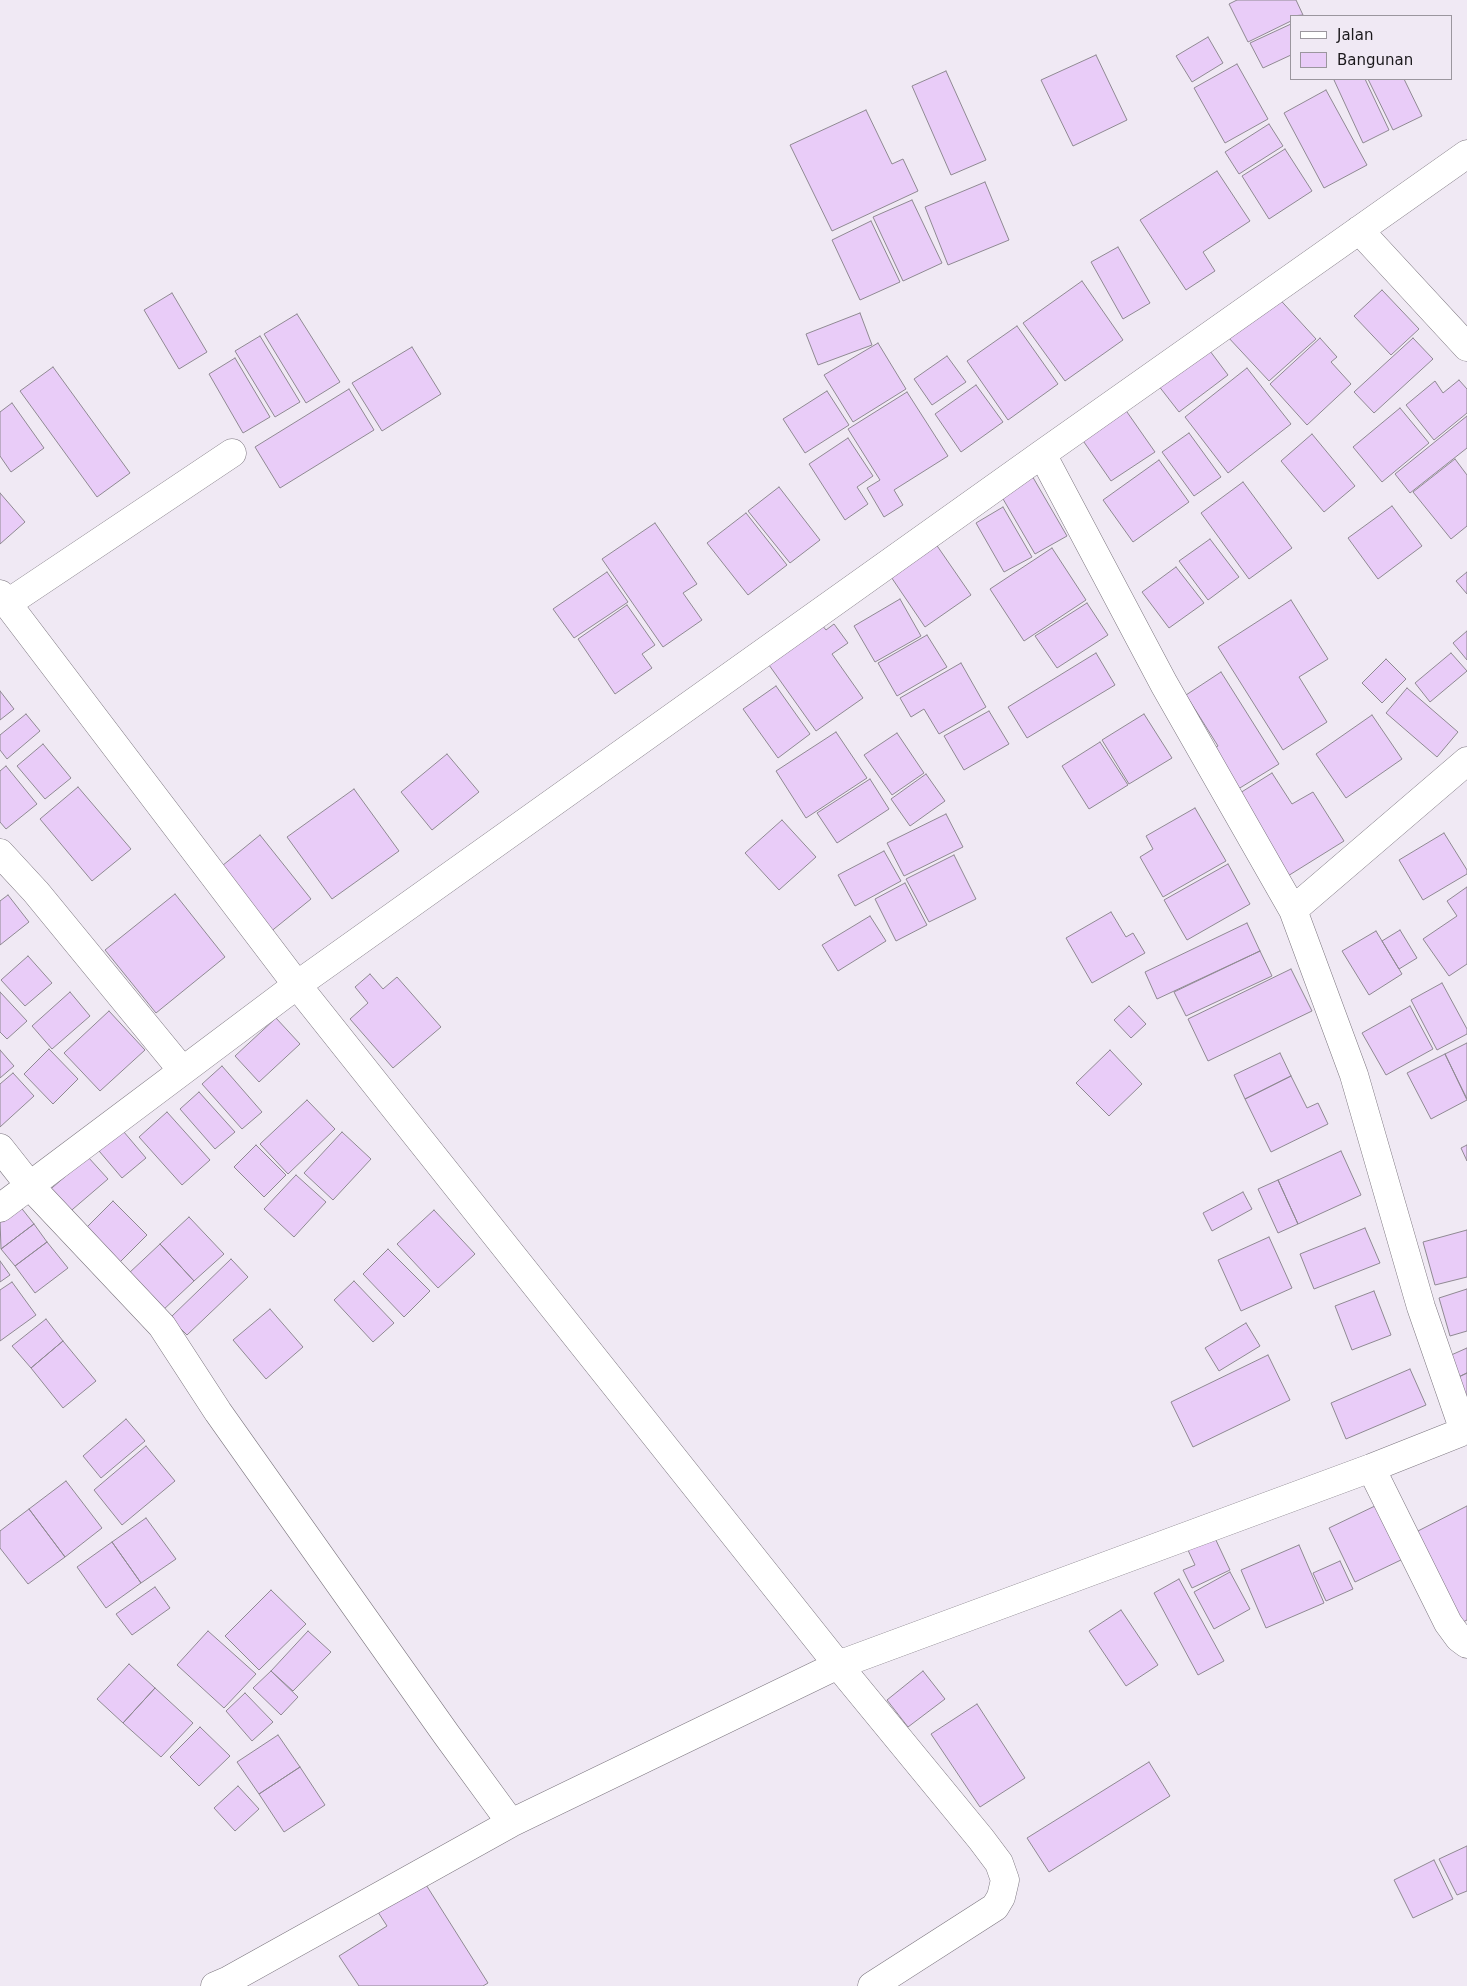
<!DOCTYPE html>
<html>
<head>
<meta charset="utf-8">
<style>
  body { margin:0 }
  #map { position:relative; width:1467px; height:1986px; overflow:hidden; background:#f0e9f4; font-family:"DejaVu Sans",sans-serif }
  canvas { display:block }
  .legend { position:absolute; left:1290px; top:15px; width:162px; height:65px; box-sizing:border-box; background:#f0e9f4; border:1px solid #9b969e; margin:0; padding:6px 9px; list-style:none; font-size:15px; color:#1b191c }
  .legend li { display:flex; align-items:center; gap:10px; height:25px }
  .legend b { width:25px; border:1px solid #9b969e }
</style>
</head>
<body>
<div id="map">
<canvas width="1467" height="1986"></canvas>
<ul class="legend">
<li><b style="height:6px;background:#fff"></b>Jalan</li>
<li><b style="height:14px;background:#e9ccf8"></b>Bangunan</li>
</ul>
</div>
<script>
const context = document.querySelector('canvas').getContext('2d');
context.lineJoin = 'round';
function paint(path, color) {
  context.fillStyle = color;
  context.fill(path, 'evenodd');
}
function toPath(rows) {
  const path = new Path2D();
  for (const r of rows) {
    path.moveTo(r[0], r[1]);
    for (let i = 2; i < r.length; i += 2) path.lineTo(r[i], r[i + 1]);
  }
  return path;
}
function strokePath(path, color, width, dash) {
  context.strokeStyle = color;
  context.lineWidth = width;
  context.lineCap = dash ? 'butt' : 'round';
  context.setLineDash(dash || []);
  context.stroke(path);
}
const building = toPath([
  [1237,0,1296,0,1303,15,1291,16,1291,21,1248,42,1229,4,1237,0],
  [1291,24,1291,55,1263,68,1250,43,1291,24],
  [1208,37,1223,63,1192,82,1176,56,1208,37],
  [1096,55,1127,120,1073,146,1041,80,1096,55],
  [1237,64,1268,119,1225,143,1194,88,1237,64],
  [946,71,986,160,951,175,912,86,946,71],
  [1336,79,1365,79,1389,130,1363,143,1334,80,1336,79],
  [1368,79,1404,79,1422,116,1393,130,1368,79],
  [1326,90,1367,165,1324,188,1284,113,1326,90],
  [866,110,892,164,903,159,918,191,832,231,790,145,866,110],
  [1269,124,1283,146,1239,174,1225,152,1269,124],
  [1285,149,1312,191,1269,219,1242,176,1285,149],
  [1217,171,1250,221,1203,252,1215,271,1186,290,1140,220,1217,171],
  [985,182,1009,240,948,265,925,207,985,182],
  [912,200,942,263,903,281,873,217,912,200],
  [871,221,900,282,860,300,832,240,871,221],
  [1118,247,1150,303,1123,319,1091,262,1118,247],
  [1082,281,1123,340,1065,381,1023,323,1082,281],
  [1382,290,1419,329,1391,355,1354,316,1382,290],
  [172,293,207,352,179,369,144,310,172,293],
  [1274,293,1316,339,1269,381,1227,336,1274,293],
  [860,313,872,345,818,365,806,334,860,313],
  [297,314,340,382,306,403,264,334,297,314],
  [1017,326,1058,384,1008,420,967,361,1017,326],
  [260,336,300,402,275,417,235,351,260,336],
  [1320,338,1337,357,1331,362,1351,384,1307,425,1270,384,1320,338],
  [1413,338,1433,359,1374,413,1354,392,1413,338],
  [878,343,906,389,853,422,824,375,878,343],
  [412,347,441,394,382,431,352,383,412,347],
  [1207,347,1228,375,1179,412,1158,385,1207,347],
  [947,356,966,382,932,405,914,379,947,356],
  [235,358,270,417,243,433,209,374,235,358],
  [53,367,130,473,97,497,20,391,53,367],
  [1247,368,1291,424,1228,473,1185,417,1247,368],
  [1459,380,1467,389,1467,413,1434,440,1406,405,1435,381,1443,393,1459,380],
  [976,385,1003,422,961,452,935,414,976,385],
  [349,389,374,430,280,488,255,447,349,389],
  [827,391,849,425,805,453,783,419,827,391],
  [907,392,948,456,894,490,903,505,884,517,867,488,880,480,848,429,907,392],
  [1120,402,1155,452,1111,481,1077,432,1120,402],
  [12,403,44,448,11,472,0,456,0,412,12,403],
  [1400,408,1429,443,1382,482,1353,447,1400,408],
  [1467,416,1467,448,1410,493,1395,474,1467,416],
  [1189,433,1221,477,1194,496,1162,452,1189,433],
  [1312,434,1355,486,1324,512,1281,461,1312,434],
  [848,438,873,476,857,487,868,504,845,520,809,464,848,438],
  [1455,459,1467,475,1467,526,1451,539,1413,492,1455,459],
  [1159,460,1189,502,1133,542,1103,500,1159,460],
  [1031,474,1067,536,1035,554,999,492,1031,474],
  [1243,482,1292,548,1249,579,1201,513,1243,482],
  [779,487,820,540,790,563,748,511,779,487],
  [0,493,25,522,0,544,0,493],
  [1392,506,1422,546,1378,579,1348,538,1392,506],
  [1003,507,1032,557,1004,572,976,523,1003,507],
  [746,513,787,565,748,595,707,543,746,513],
  [655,523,697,584,683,593,702,620,663,647,602,559,655,523],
  [931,537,971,595,925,627,885,568,931,537],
  [1210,539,1239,577,1208,600,1179,561,1210,539],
  [1052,548,1086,600,1024,641,990,589,1052,548],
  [1176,567,1204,603,1169,628,1142,592,1176,567],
  [607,572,628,602,574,638,553,609,607,572],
  [1467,572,1467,594,1456,581,1467,572],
  [900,599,921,636,875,662,854,626,900,599],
  [1291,600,1328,659,1299,677,1327,722,1283,750,1218,647,1291,600],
  [1087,603,1108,635,1057,668,1035,636,1087,603],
  [627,605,655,645,642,654,652,668,615,694,578,639,627,605],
  [818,620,826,630,834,624,848,643,832,654,863,698,816,731,764,658,818,620],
  [1467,631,1467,660,1453,643,1467,631],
  [927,635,947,667,897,696,878,663,927,635],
  [1096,653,1115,685,1027,738,1008,707,1096,653],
  [1451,653,1467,671,1430,702,1415,683,1451,653],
  [1386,659,1406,679,1382,703,1362,683,1386,659],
  [961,663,986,707,939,734,924,709,911,717,900,698,961,663],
  [1221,672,1279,764,1230,794,1205,753,1218,746,1186,695,1221,672],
  [776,686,810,734,778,758,743,709,776,686],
  [1407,688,1458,732,1437,757,1386,713,1407,688],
  [0,691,14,709,0,720,0,691],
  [989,711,1009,744,964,770,944,736,989,711],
  [26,714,40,731,7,759,0,750,0,735,26,714],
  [1144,714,1172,758,1129,784,1102,740,1144,714],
  [1372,715,1402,759,1346,798,1316,754,1372,715],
  [836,732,867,778,806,818,776,771,836,732],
  [897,733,924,773,892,795,864,755,897,733],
  [1100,742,1128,785,1089,809,1062,766,1100,742],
  [43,744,71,778,45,799,17,766,43,744],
  [447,754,479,792,432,830,401,792,447,754],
  [6,766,37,804,6,829,0,822,0,771,6,766],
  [1272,773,1292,804,1313,792,1344,841,1283,879,1232,798,1272,773],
  [926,774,945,801,910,826,891,799,926,774],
  [870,779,889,809,837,843,817,813,870,779],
  [78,787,131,849,92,881,40,819,78,787],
  [354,789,399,851,332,899,287,837,354,789],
  [1195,808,1226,861,1163,897,1140,857,1153,849,1146,836,1195,808],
  [946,814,963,847,904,876,887,843,946,814],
  [782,820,816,857,779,890,745,853,782,820],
  [1444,833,1467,870,1467,874,1423,900,1399,860,1444,833],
  [260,835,311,899,269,933,217,870,260,835],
  [884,851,901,881,855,906,838,875,884,851],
  [954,855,976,899,929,922,906,879,954,855],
  [1228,864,1250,904,1187,940,1164,900,1228,864],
  [905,883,927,925,896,941,875,899,905,883],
  [1467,887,1467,964,1449,976,1423,939,1457,916,1447,901,1467,887],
  [175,894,225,957,156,1013,105,950,175,894],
  [8,895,29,922,0,945,0,901,8,895],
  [1111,912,1126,937,1133,933,1145,953,1092,983,1066,938,1111,912],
  [870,916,886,941,838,971,822,945,870,916],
  [1247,923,1260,951,1157,999,1145,972,1247,923],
  [1400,930,1417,958,1399,969,1382,941,1400,930],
  [1376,931,1402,974,1369,995,1342,951,1376,931],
  [1260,951,1272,976,1186,1016,1174,992,1260,951],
  [28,956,52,983,25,1006,1,980,28,956],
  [1291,969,1312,1011,1208,1061,1188,1019,1291,969],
  [370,974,383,989,397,977,441,1027,393,1068,350,1019,368,1003,355,987,370,974],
  [1442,983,1467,1029,1467,1034,1437,1050,1411,1000,1442,983],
  [0,992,27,1021,7,1039,0,1032,0,992],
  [70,992,90,1016,52,1049,32,1026,70,992],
  [1129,1006,1146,1024,1131,1038,1114,1020,1129,1006],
  [1410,1006,1433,1049,1386,1075,1362,1033,1410,1006],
  [109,1011,145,1050,100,1091,64,1053,109,1011],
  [276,1018,300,1044,259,1082,235,1056,276,1018],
  [1467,1043,1467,1099,1445,1054,1467,1043],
  [49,1049,78,1079,53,1104,24,1074,49,1049],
  [0,1050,14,1066,0,1078,0,1050],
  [1110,1050,1142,1084,1109,1116,1076,1083,1110,1050],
  [1280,1053,1291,1076,1245,1099,1234,1075,1280,1053],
  [1445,1054,1467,1100,1431,1119,1407,1073,1445,1054],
  [222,1066,262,1112,242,1129,202,1084,222,1066],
  [13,1073,34,1096,0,1127,0,1084,13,1073],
  [1291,1076,1307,1108,1318,1103,1328,1124,1271,1152,1245,1099,1291,1076],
  [199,1092,235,1132,215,1149,180,1109,199,1092],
  [307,1100,335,1129,288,1174,260,1144,307,1100],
  [167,1112,210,1160,182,1185,139,1137,167,1112],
  [118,1125,146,1158,122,1178,94,1145,118,1125],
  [342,1132,371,1159,333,1200,304,1173,342,1132],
  [256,1145,286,1175,264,1197,234,1167,256,1145],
  [1467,1145,1467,1161,1461,1148,1467,1145],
  [1341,1151,1361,1195,1298,1224,1278,1180,1341,1151],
  [88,1157,108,1179,66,1215,46,1193,88,1157],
  [296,1175,326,1202,294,1237,264,1209,296,1175],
  [1278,1180,1298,1224,1278,1233,1258,1189,1278,1180],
  [1243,1192,1252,1209,1212,1231,1203,1213,1243,1192],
  [113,1201,147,1235,118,1264,84,1230,113,1201],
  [19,1205,34,1224,1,1249,0,1220,19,1205],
  [434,1210,475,1254,438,1288,397,1244,434,1210],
  [189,1217,224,1254,194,1281,160,1244,189,1217],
  [34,1224,47,1242,15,1266,1,1249,34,1224],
  [1365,1228,1380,1263,1314,1289,1300,1254,1365,1228],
  [1467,1230,1467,1277,1435,1285,1423,1242,1467,1230],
  [1269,1237,1292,1288,1241,1311,1218,1260,1269,1237],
  [47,1242,68,1268,35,1293,15,1266,47,1242],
  [160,1244,194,1281,162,1311,128,1274,160,1244],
  [388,1249,430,1291,404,1317,363,1274,388,1249],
  [231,1259,248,1277,187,1335,170,1318,231,1259],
  [0,1261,10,1275,0,1282,0,1261],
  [354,1281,394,1323,373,1342,334,1300,354,1281],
  [12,1282,36,1315,0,1341,0,1290,12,1282],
  [1467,1289,1467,1331,1450,1336,1439,1298,1467,1289],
  [1374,1291,1391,1335,1352,1350,1335,1306,1374,1291],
  [270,1309,303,1347,266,1379,233,1340,270,1309],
  [46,1319,63,1341,31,1368,12,1346,46,1319],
  [1246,1323,1260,1346,1219,1371,1205,1348,1246,1323],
  [63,1341,96,1381,63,1408,31,1368,63,1341],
  [1467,1348,1467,1373,1450,1381,1440,1360,1467,1348],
  [1268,1355,1290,1400,1193,1447,1171,1402,1268,1355],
  [1410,1369,1426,1405,1346,1439,1331,1403,1410,1369],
  [1467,1373,1467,1398,1450,1381,1467,1373],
  [126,1419,145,1441,101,1478,83,1456,126,1419],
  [146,1446,175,1481,122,1525,94,1490,146,1446],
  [66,1481,102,1528,65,1557,29,1509,66,1481],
  [1377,1505,1403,1559,1355,1582,1329,1528,1377,1505],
  [1467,1506,1467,1620,1461,1623,1416,1532,1467,1506],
  [29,1509,65,1557,28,1584,0,1548,0,1531,29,1509],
  [146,1518,176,1559,141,1583,112,1542,146,1518],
  [1214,1536,1230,1570,1192,1588,1183,1570,1195,1565,1187,1548,1214,1536],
  [112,1542,141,1583,106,1608,77,1567,112,1542],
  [1299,1545,1324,1603,1266,1628,1241,1570,1299,1545],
  [1340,1561,1353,1589,1326,1601,1313,1573,1340,1561],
  [1230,1572,1250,1609,1214,1629,1194,1592,1230,1572],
  [1179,1579,1224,1661,1198,1675,1154,1593,1179,1579],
  [155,1587,170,1608,132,1635,116,1614,155,1587],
  [271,1590,306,1624,259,1670,225,1636,271,1590],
  [1121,1610,1158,1665,1126,1686,1089,1631,1121,1610],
  [208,1631,256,1674,224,1708,177,1665,208,1631],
  [308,1631,331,1652,293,1691,271,1671,308,1631],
  [129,1664,155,1688,123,1723,97,1699,129,1664],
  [271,1671,298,1697,281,1715,253,1688,271,1671],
  [923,1671,945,1699,908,1727,887,1700,923,1671],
  [155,1688,193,1723,161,1757,123,1723,155,1688],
  [245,1693,273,1722,252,1741,226,1711,245,1693],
  [977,1704,1025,1778,980,1807,931,1734,977,1704],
  [200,1727,230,1756,199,1786,170,1757,200,1727],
  [278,1735,300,1767,259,1794,237,1762,278,1735],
  [1149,1762,1170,1796,1049,1872,1027,1838,1149,1762],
  [300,1767,325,1805,284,1832,259,1794,300,1767],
  [238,1786,259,1809,235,1831,214,1808,238,1786],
  [1467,1846,1467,1891,1457,1895,1439,1859,1467,1846],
  [1434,1860,1453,1899,1413,1918,1394,1880,1434,1860],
  [423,1880,488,1983,483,1986,359,1986,339,1956,387,1926,376,1909,423,1880]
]);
const minor = toPath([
  [1359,230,1467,347],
  [1042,454,1164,684,1293,910,1354,1075,1421,1307,1464,1431],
  [0,594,297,985,838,1665,981,1839,999,1863,1005,1880,1001,1897,995,1907,872,1986],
  [8,603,232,453],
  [0,853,36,892,182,1070],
  [1293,910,1467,761],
  [0,1148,30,1186,162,1326,218,1412,446,1734,511,1823],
  [0,1208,297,985,1042,454,1467,154],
  [1371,1468,1448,1623,1459,1638,1467,1644],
  [215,1986,229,1980,511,1823,838,1665,1371,1468,1467,1430]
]);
paint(building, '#e9ccf8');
strokePath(building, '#8f8992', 1);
strokePath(minor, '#7b757e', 29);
strokePath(minor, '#fff', 28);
</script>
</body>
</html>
